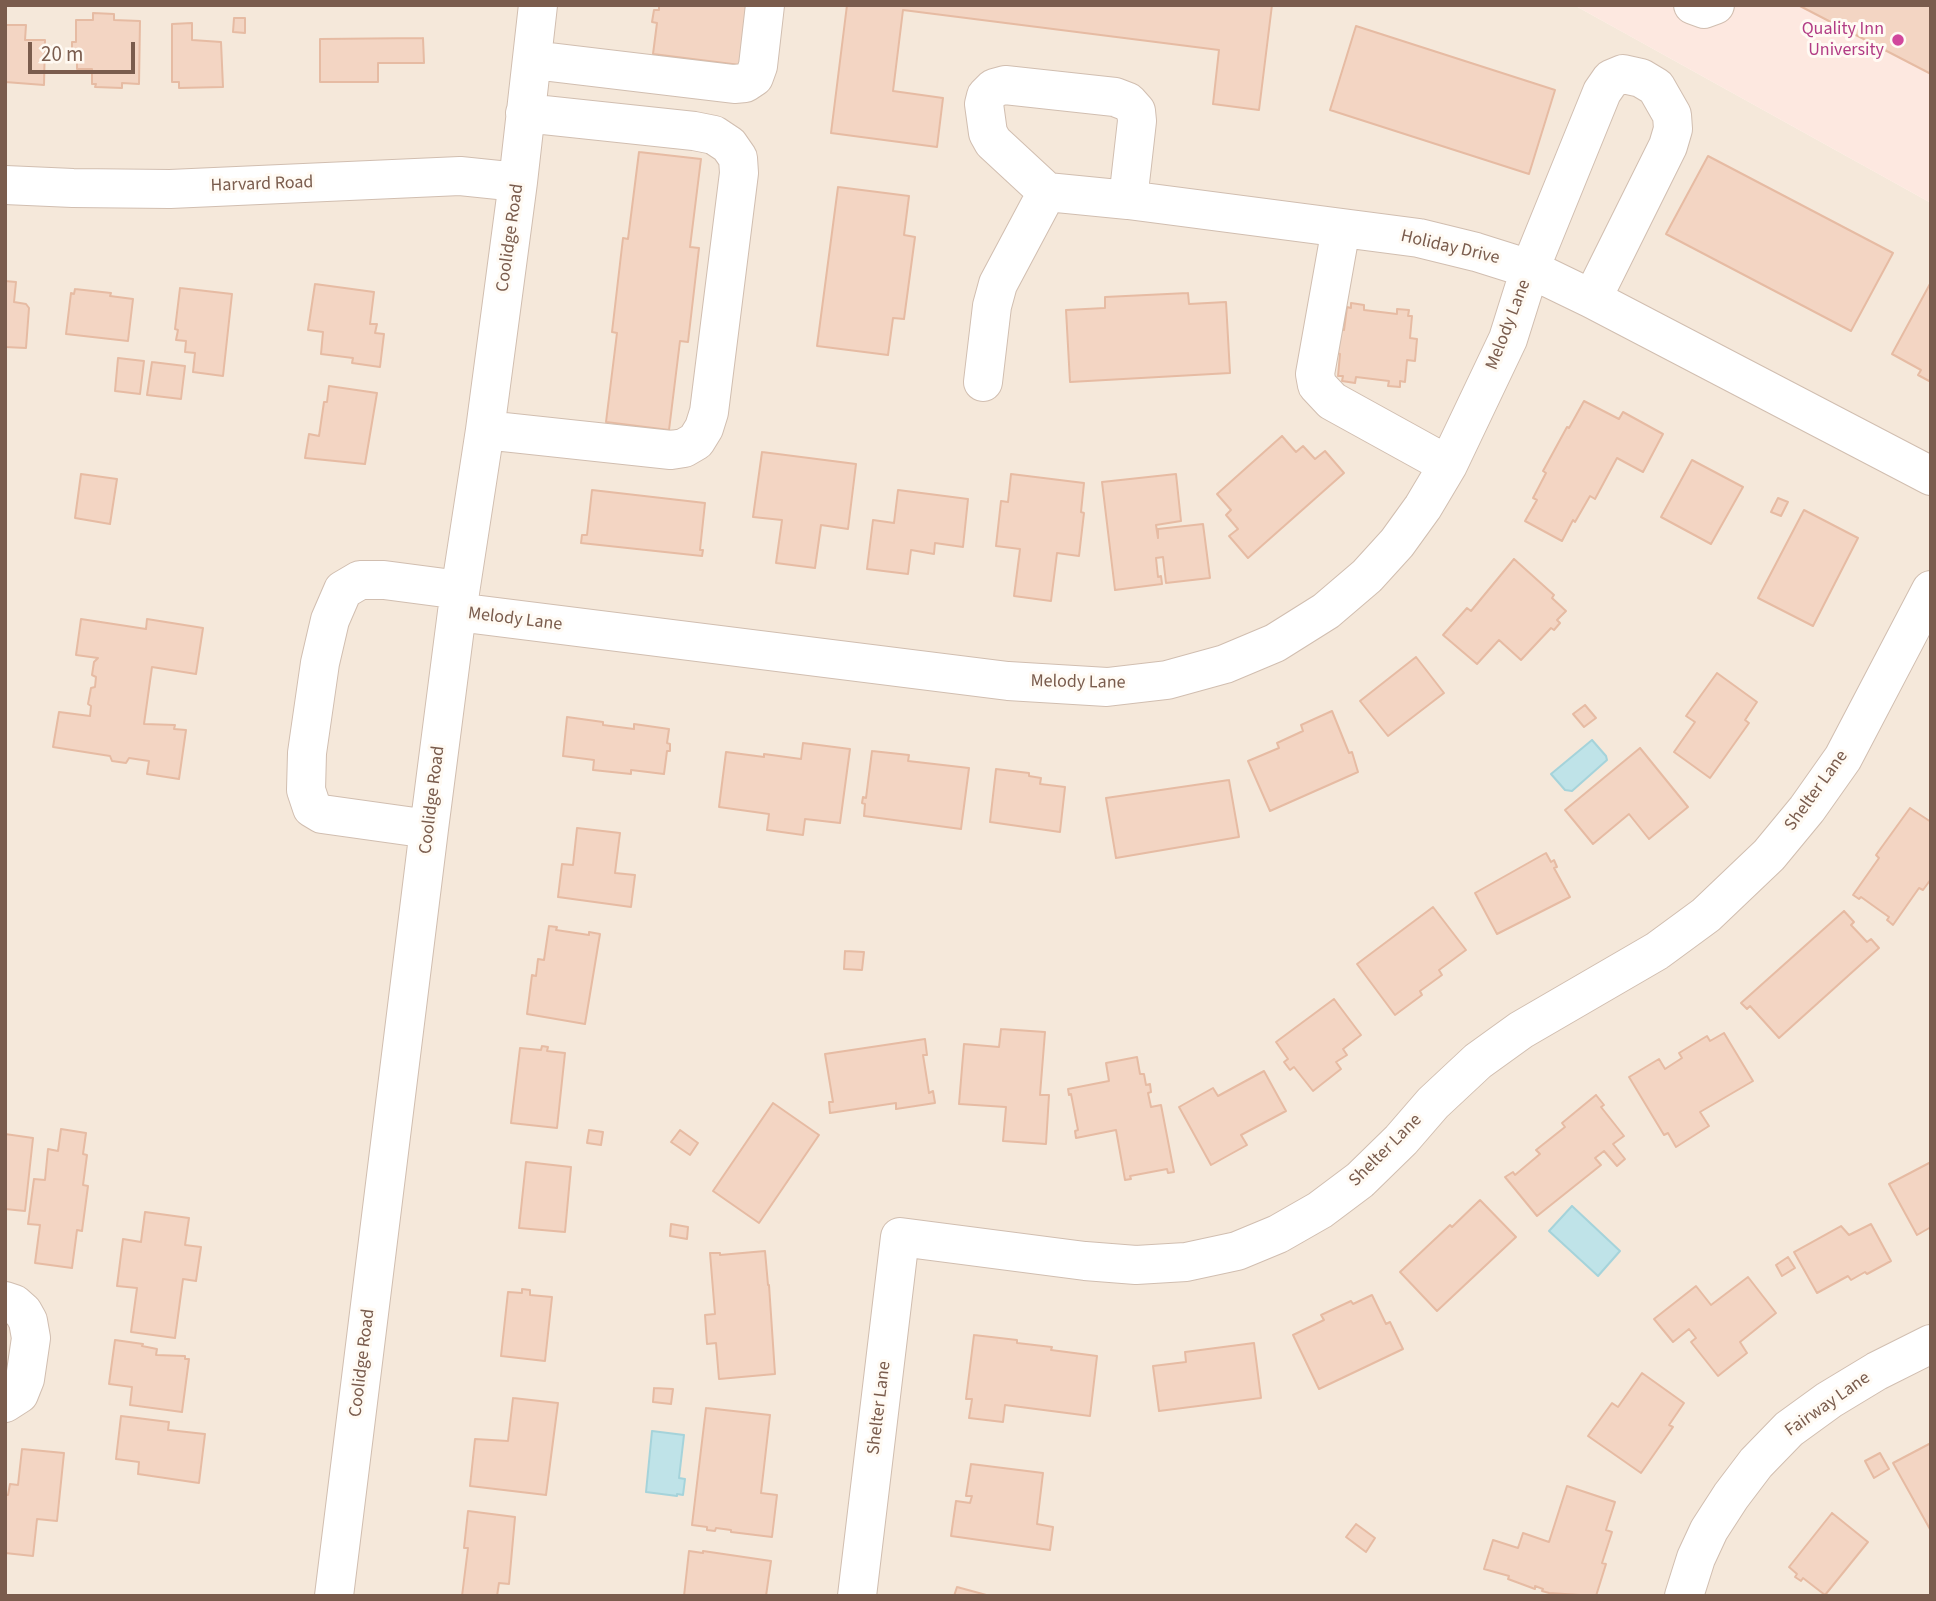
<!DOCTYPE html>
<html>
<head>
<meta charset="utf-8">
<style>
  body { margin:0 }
  #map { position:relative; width:1936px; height:1601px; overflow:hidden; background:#fdf6ec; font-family:"Source Sans 3",sans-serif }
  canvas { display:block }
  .frame { position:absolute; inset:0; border:7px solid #7a5c4d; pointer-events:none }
  .scale { position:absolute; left:28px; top:42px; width:107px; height:32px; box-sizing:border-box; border:4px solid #7a5c4d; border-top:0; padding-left:9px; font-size:21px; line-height:24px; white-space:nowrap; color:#7a5c4d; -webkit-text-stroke:5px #fffaf3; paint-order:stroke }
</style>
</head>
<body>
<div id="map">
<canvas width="1936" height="1601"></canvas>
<div class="frame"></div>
<div class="scale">20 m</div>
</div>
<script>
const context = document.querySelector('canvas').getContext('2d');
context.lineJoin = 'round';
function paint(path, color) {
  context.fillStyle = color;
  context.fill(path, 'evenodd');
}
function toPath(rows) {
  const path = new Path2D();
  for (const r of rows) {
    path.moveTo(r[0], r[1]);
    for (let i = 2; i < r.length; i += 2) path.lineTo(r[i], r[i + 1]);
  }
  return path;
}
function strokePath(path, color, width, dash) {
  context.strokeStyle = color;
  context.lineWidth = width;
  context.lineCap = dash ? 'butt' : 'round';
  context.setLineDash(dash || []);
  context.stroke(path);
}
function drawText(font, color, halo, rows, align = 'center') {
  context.font = font + ' "Source Sans 3",sans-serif';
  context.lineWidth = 6;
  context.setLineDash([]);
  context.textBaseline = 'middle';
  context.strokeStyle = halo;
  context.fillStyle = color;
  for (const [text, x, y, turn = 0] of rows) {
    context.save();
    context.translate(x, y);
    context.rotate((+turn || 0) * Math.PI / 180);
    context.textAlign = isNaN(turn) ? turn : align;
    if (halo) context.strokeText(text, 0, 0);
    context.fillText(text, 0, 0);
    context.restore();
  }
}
const residential = toPath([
  [5,5,1574,5,1931,203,1931,1596,5,1596]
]);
const commercial = toPath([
  [1574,5,1931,5,1931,203]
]);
const water = toPath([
  [1592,740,1606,756,1607,760,1572,791,1565,790,1551,774,1592,740],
  [1572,1206,1620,1251,1598,1276,1549,1231,1572,1206],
  [652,1431,684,1435,679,1478,685,1479,683,1495,677,1494,677,1496,646,1492,652,1431]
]);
const building = toPath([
  [659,5,747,5,740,65,653,54,657,23,652,22,654,10,659,10,659,5],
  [847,5,1272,5,1259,110,1213,104,1219,50,903,10,893,91,943,98,937,147,831,133,847,5],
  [1798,5,1931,5,1931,74,1798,5],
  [93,13,114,14,114,20,140,21,139,84,122,83,122,88,95,87,96,84,92,84,92,69,77,69,77,51,72,51,72,42,76,42,76,20,93,20,93,13],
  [234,18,245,18,245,33,233,32,234,18],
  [192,23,192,40,221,42,223,87,179,88,179,82,172,82,172,24,192,23],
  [6,25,26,25,25,40,45,40,44,85,5,82,6,25],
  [1356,26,1555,90,1529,174,1330,110,1356,26],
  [423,38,424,63,378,63,378,82,320,82,320,39,423,38],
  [639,152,701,159,690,247,699,248,688,342,680,341,669,430,606,422,617,333,612,332,623,238,628,239,639,152],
  [1708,156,1893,253,1851,331,1666,234,1708,156],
  [838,187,909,196,904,235,915,237,904,319,893,318,888,355,817,346,838,187],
  [5,281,16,282,14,302,26,304,29,308,26,348,5,347,5,281],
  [1931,282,1931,382,1918,375,1921,370,1892,354,1931,282],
  [315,284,374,292,370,324,377,324,375,333,384,334,380,367,352,363,353,358,321,354,323,332,308,330,315,284],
  [180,288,232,294,223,376,193,372,195,353,185,352,186,341,176,340,178,330,175,329,180,288],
  [75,289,111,293,110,296,133,299,128,341,66,334,71,293,74,294,75,289],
  [1188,293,1189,304,1226,302,1230,373,1070,382,1066,310,1105,308,1105,297,1188,293],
  [1351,303,1364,305,1364,310,1397,314,1397,309,1409,310,1408,316,1412,316,1410,338,1417,339,1415,361,1407,360,1405,382,1400,381,1400,387,1388,386,1389,381,1356,377,1355,383,1342,381,1343,376,1338,376,1340,354,1334,353,1337,329,1344,330,1347,307,1351,308,1351,303],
  [118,358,144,361,140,394,115,391,118,358],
  [152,362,185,366,181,399,147,395,152,362],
  [329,386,377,393,365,464,305,458,309,434,319,436,324,402,327,402,329,386],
  [1584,401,1619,419,1623,412,1663,434,1643,472,1617,458,1595,499,1590,496,1575,522,1573,520,1562,541,1525,521,1537,500,1533,498,1546,473,1543,471,1567,427,1569,428,1584,401],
  [1282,436,1296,452,1303,446,1315,459,1325,451,1344,473,1248,558,1229,536,1238,529,1226,515,1231,510,1217,494,1282,436],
  [762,452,856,464,848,529,821,525,815,568,776,563,782,520,753,517,762,452],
  [1692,460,1743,487,1711,544,1661,517,1692,460],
  [81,474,117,479,110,524,75,518,81,474],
  [1011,474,1084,483,1081,512,1084,513,1079,556,1057,553,1051,601,1014,596,1020,549,996,546,1001,501,1008,502,1011,474],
  [1176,474,1181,521,1156,525,1158,538,1158,529,1203,524,1210,578,1166,583,1163,557,1156,558,1158,577,1161,576,1162,584,1115,590,1102,482,1176,474],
  [592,490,705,503,700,550,703,550,702,556,581,543,582,535,587,535,592,490],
  [898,490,968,499,963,547,935,543,934,554,911,550,908,574,867,569,873,520,894,523,898,490],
  [1778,498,1788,502,1781,516,1771,512,1778,498],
  [1804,510,1858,538,1813,626,1758,598,1804,510],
  [1514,559,1554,595,1552,598,1566,611,1557,620,1560,623,1554,630,1551,628,1521,660,1499,640,1477,664,1443,635,1467,608,1471,611,1514,559],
  [81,619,146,629,147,619,203,628,196,674,152,667,144,724,175,725,174,729,186,730,179,779,147,774,149,761,129,758,126,763,112,761,110,756,53,747,59,712,90,716,91,706,88,704,91,688,95,687,96,677,92,675,94,662,98,658,76,655,81,619],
  [1416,657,1444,693,1388,736,1360,701,1416,657],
  [1717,673,1757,702,1745,720,1749,723,1710,778,1674,752,1695,722,1686,716,1717,673],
  [1585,705,1596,718,1584,727,1573,714,1585,705],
  [1332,711,1349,753,1352,752,1358,772,1270,811,1248,761,1279,748,1277,743,1303,731,1301,725,1332,711],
  [567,717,603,722,603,725,634,729,634,724,669,729,667,743,670,744,670,751,667,751,664,774,631,770,631,774,593,770,594,760,563,756,567,717],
  [803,743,850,749,840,823,805,819,803,835,767,830,769,814,719,807,726,752,764,757,764,754,801,759,803,743],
  [1640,748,1688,807,1649,839,1629,814,1593,844,1565,810,1640,748],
  [872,751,909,755,908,761,969,768,961,829,864,816,865,804,862,803,863,797,866,798,872,751],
  [996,769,1029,773,1029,776,1041,778,1040,784,1065,787,1060,832,990,822,996,769],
  [1229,780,1239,837,1116,858,1106,798,1229,780],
  [1910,808,1931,822,1931,879,1923,890,1919,888,1893,925,1887,920,1889,917,1861,897,1859,899,1853,895,1879,858,1876,855,1910,808],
  [577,828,620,833,615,873,635,875,631,907,558,897,562,864,573,865,577,828],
  [1546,853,1551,862,1554,860,1557,867,1554,868,1570,897,1497,934,1475,893,1546,853],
  [1433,907,1466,950,1439,970,1442,975,1420,991,1422,995,1395,1015,1357,964,1433,907],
  [1844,911,1854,922,1851,925,1867,942,1871,939,1879,948,1779,1038,1750,1006,1747,1009,1741,1003,1844,911],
  [549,926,557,927,556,930,589,935,589,932,600,934,585,1024,527,1014,532,975,536,976,538,959,544,960,549,926],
  [845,951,864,952,862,970,844,969,845,951],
  [1334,999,1361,1035,1343,1049,1347,1055,1336,1062,1341,1069,1313,1091,1294,1067,1290,1070,1284,1062,1288,1059,1276,1042,1334,999],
  [1001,1029,1045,1032,1040,1095,1049,1095,1046,1144,1003,1141,1006,1107,959,1104,964,1044,999,1047,1001,1029],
  [1724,1033,1753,1081,1700,1112,1709,1126,1676,1147,1668,1133,1664,1135,1629,1077,1659,1059,1665,1069,1682,1058,1679,1053,1707,1036,1710,1041,1724,1033],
  [925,1039,927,1055,923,1055,929,1093,933,1091,935,1103,896,1109,896,1103,830,1113,829,1102,833,1102,825,1054,925,1039],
  [542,1046,548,1047,547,1051,565,1053,557,1128,511,1123,520,1048,541,1050,542,1046],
  [1137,1057,1140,1074,1144,1074,1146,1085,1150,1084,1151,1092,1148,1093,1151,1107,1161,1105,1174,1172,1168,1173,1167,1169,1130,1176,1131,1179,1125,1180,1116,1130,1076,1138,1075,1131,1078,1130,1071,1094,1069,1095,1068,1089,1109,1081,1106,1063,1137,1057],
  [1264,1071,1286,1111,1241,1135,1247,1145,1211,1165,1179,1107,1213,1088,1218,1096,1264,1071],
  [1596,1095,1604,1105,1601,1107,1624,1136,1613,1144,1625,1159,1617,1166,1604,1151,1595,1158,1601,1165,1537,1216,1505,1177,1513,1172,1515,1175,1540,1154,1536,1150,1565,1127,1562,1123,1596,1095],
  [773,1103,819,1135,759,1223,713,1191,773,1103],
  [61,1129,86,1133,83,1154,87,1155,83,1185,88,1186,82,1231,77,1230,72,1268,35,1263,40,1225,28,1224,34,1179,45,1180,48,1149,58,1151,61,1129],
  [589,1130,603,1132,601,1145,587,1143,589,1130],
  [680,1130,698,1143,690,1155,671,1142,680,1130],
  [5,1134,33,1138,25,1211,5,1209,5,1134],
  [526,1162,571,1167,565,1232,519,1228,526,1162],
  [1931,1162,1931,1227,1917,1235,1889,1184,1931,1162],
  [1480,1200,1516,1237,1437,1311,1400,1272,1450,1225,1452,1227,1480,1200],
  [145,1212,189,1218,185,1245,201,1247,196,1281,183,1279,175,1338,131,1332,137,1288,117,1286,123,1239,141,1242,145,1212],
  [671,1224,688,1227,687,1239,670,1236,671,1224],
  [1871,1224,1891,1261,1867,1274,1865,1272,1851,1280,1848,1276,1817,1293,1794,1252,1841,1226,1849,1235,1871,1224],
  [765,1251,768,1285,769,1285,775,1374,719,1379,716,1343,707,1344,705,1315,715,1314,710,1253,720,1253,720,1255,765,1251],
  [1788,1257,1795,1268,1782,1276,1776,1265,1788,1257],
  [1748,1277,1776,1313,1740,1342,1747,1353,1718,1376,1691,1342,1696,1338,1689,1329,1673,1342,1654,1319,1696,1286,1711,1305,1748,1277],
  [522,1289,530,1290,530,1295,552,1297,545,1361,501,1356,508,1292,522,1293,522,1289],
  [1372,1295,1386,1324,1390,1322,1403,1349,1319,1389,1293,1335,1324,1320,1321,1315,1351,1301,1353,1304,1372,1295],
  [974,1335,1017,1340,1017,1343,1052,1347,1051,1350,1097,1356,1090,1416,1005,1405,1003,1422,969,1418,972,1399,966,1399,974,1335],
  [115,1340,143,1344,142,1346,157,1349,156,1355,185,1356,185,1359,189,1359,182,1412,130,1405,132,1387,109,1384,115,1340],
  [1254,1343,1261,1398,1159,1411,1153,1366,1186,1362,1185,1352,1254,1343],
  [1642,1373,1684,1403,1669,1425,1673,1427,1641,1473,1588,1436,1612,1403,1618,1407,1642,1373],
  [654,1388,673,1389,671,1404,653,1402,654,1388],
  [513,1398,558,1403,546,1495,470,1486,475,1439,508,1441,513,1398],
  [706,1408,770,1415,761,1493,777,1495,772,1537,731,1532,731,1530,716,1528,715,1531,707,1530,707,1527,692,1525,706,1408],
  [121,1416,169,1422,168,1430,205,1434,199,1483,138,1474,139,1462,116,1459,121,1416],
  [1931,1443,1931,1531,1893,1463,1931,1443],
  [22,1449,64,1453,57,1521,37,1519,33,1556,5,1553,5,1495,8,1495,10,1484,18,1485,22,1449],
  [1880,1453,1889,1469,1874,1478,1865,1461,1880,1453],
  [971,1464,1043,1473,1037,1524,1053,1527,1050,1550,951,1536,956,1501,970,1503,972,1496,966,1496,971,1464],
  [1567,1486,1615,1502,1606,1530,1612,1532,1602,1563,1606,1564,1596,1596,1549,1593,1542,1591,1543,1589,1535,1586,1535,1589,1508,1579,1509,1576,1484,1569,1493,1540,1518,1548,1523,1533,1549,1542,1567,1486],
  [468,1511,515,1517,509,1584,499,1583,497,1596,462,1596,468,1548,464,1548,468,1511],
  [1832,1513,1868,1542,1825,1595,1803,1578,1801,1581,1795,1577,1797,1574,1789,1567,1832,1513],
  [1356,1524,1375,1538,1366,1552,1346,1537,1356,1524],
  [689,1551,703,1553,703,1551,771,1561,766,1596,684,1596,689,1551],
  [957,1587,990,1596,954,1596,957,1587]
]);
const minor = toPath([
  [1693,5,1704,9,1715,5],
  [533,60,734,84,745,83,754,77,758,66,765,5],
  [5,185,73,188,170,189,460,176,518,182],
  [1047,192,1128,200,1419,238,1476,252,1530,269,1592,299,1931,476],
  [1047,192,993,142,988,133,984,104,986,96,994,88,1005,85,1115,97,1128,102,1136,111,1137,121,1128,200],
  [1341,228,1315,374,1317,385,1332,401,1448,465],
  [983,382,992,306,998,284,1047,192],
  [485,430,671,450,684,448,696,441,704,428,709,412,739,173,738,158,729,145,714,135,694,131,525,113],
  [457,612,1008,681,1107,687,1167,680,1225,664,1275,643,1326,611,1367,576,1397,543,1423,507,1448,465,1508,339,1530,269,1602,92,1611,79,1623,74,1641,78,1656,87,1672,115,1673,129,1668,146,1592,299],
  [429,829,322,814,312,808,306,790,307,753,320,663,330,620,343,590,360,580,384,580,460,590],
  [5,1301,14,1304,23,1312,28,1321,31,1338,25,1379,19,1394,5,1403],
  [334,1596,429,829,457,612,485,430,518,182,538,5],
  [857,1596,900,1237,1085,1261,1136,1265,1186,1262,1237,1251,1278,1234,1320,1210,1360,1180,1401,1140,1433,1103,1478,1061,1521,1030,1657,951,1706,915,1769,855,1807,809,1843,758,1931,590],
  [1684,1596,1696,1558,1709,1530,1731,1496,1756,1463,1789,1429,1829,1400,1877,1371,1931,1344]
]);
const markers = [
  [1898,40,7,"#d1479c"]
];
const hotelNames = [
  ["Quality Inn",1884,30],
  ["University",1884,51]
];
const streetNames = [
  ["Harvard Road",262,185,-2],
  ["Coolidge Road",511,238,-82],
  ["Holiday Drive",1450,248,13],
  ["Melody Lane",1509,325,-69],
  ["Melody Lane",515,620,7],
  ["Melody Lane",1078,683,1],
  ["Shelter Lane",1817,791,-54],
  ["Coolidge Road",433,800,-83],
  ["Shelter Lane",1386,1151,-45],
  ["Coolidge Road",363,1363,-83],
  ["Fairway Lane",1828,1405,-35],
  ["Shelter Lane",880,1408,-83]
];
paint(residential, '#f5e8da');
paint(commercial, '#fde8e0');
paint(water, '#bfe3e8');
strokePath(water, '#a5d3da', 2);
paint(building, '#f3d5c3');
strokePath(building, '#e6bba3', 2);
strokePath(minor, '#d1beb0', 40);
strokePath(minor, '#fff', 38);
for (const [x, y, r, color] of markers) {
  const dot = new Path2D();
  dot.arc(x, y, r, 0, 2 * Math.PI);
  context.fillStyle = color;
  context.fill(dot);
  strokePath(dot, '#fffaf3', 2.5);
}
drawText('18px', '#b23c85', '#fffaf3', hotelNames, 'right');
drawText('18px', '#7a5c4d', '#fffaf3', streetNames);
</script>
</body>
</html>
